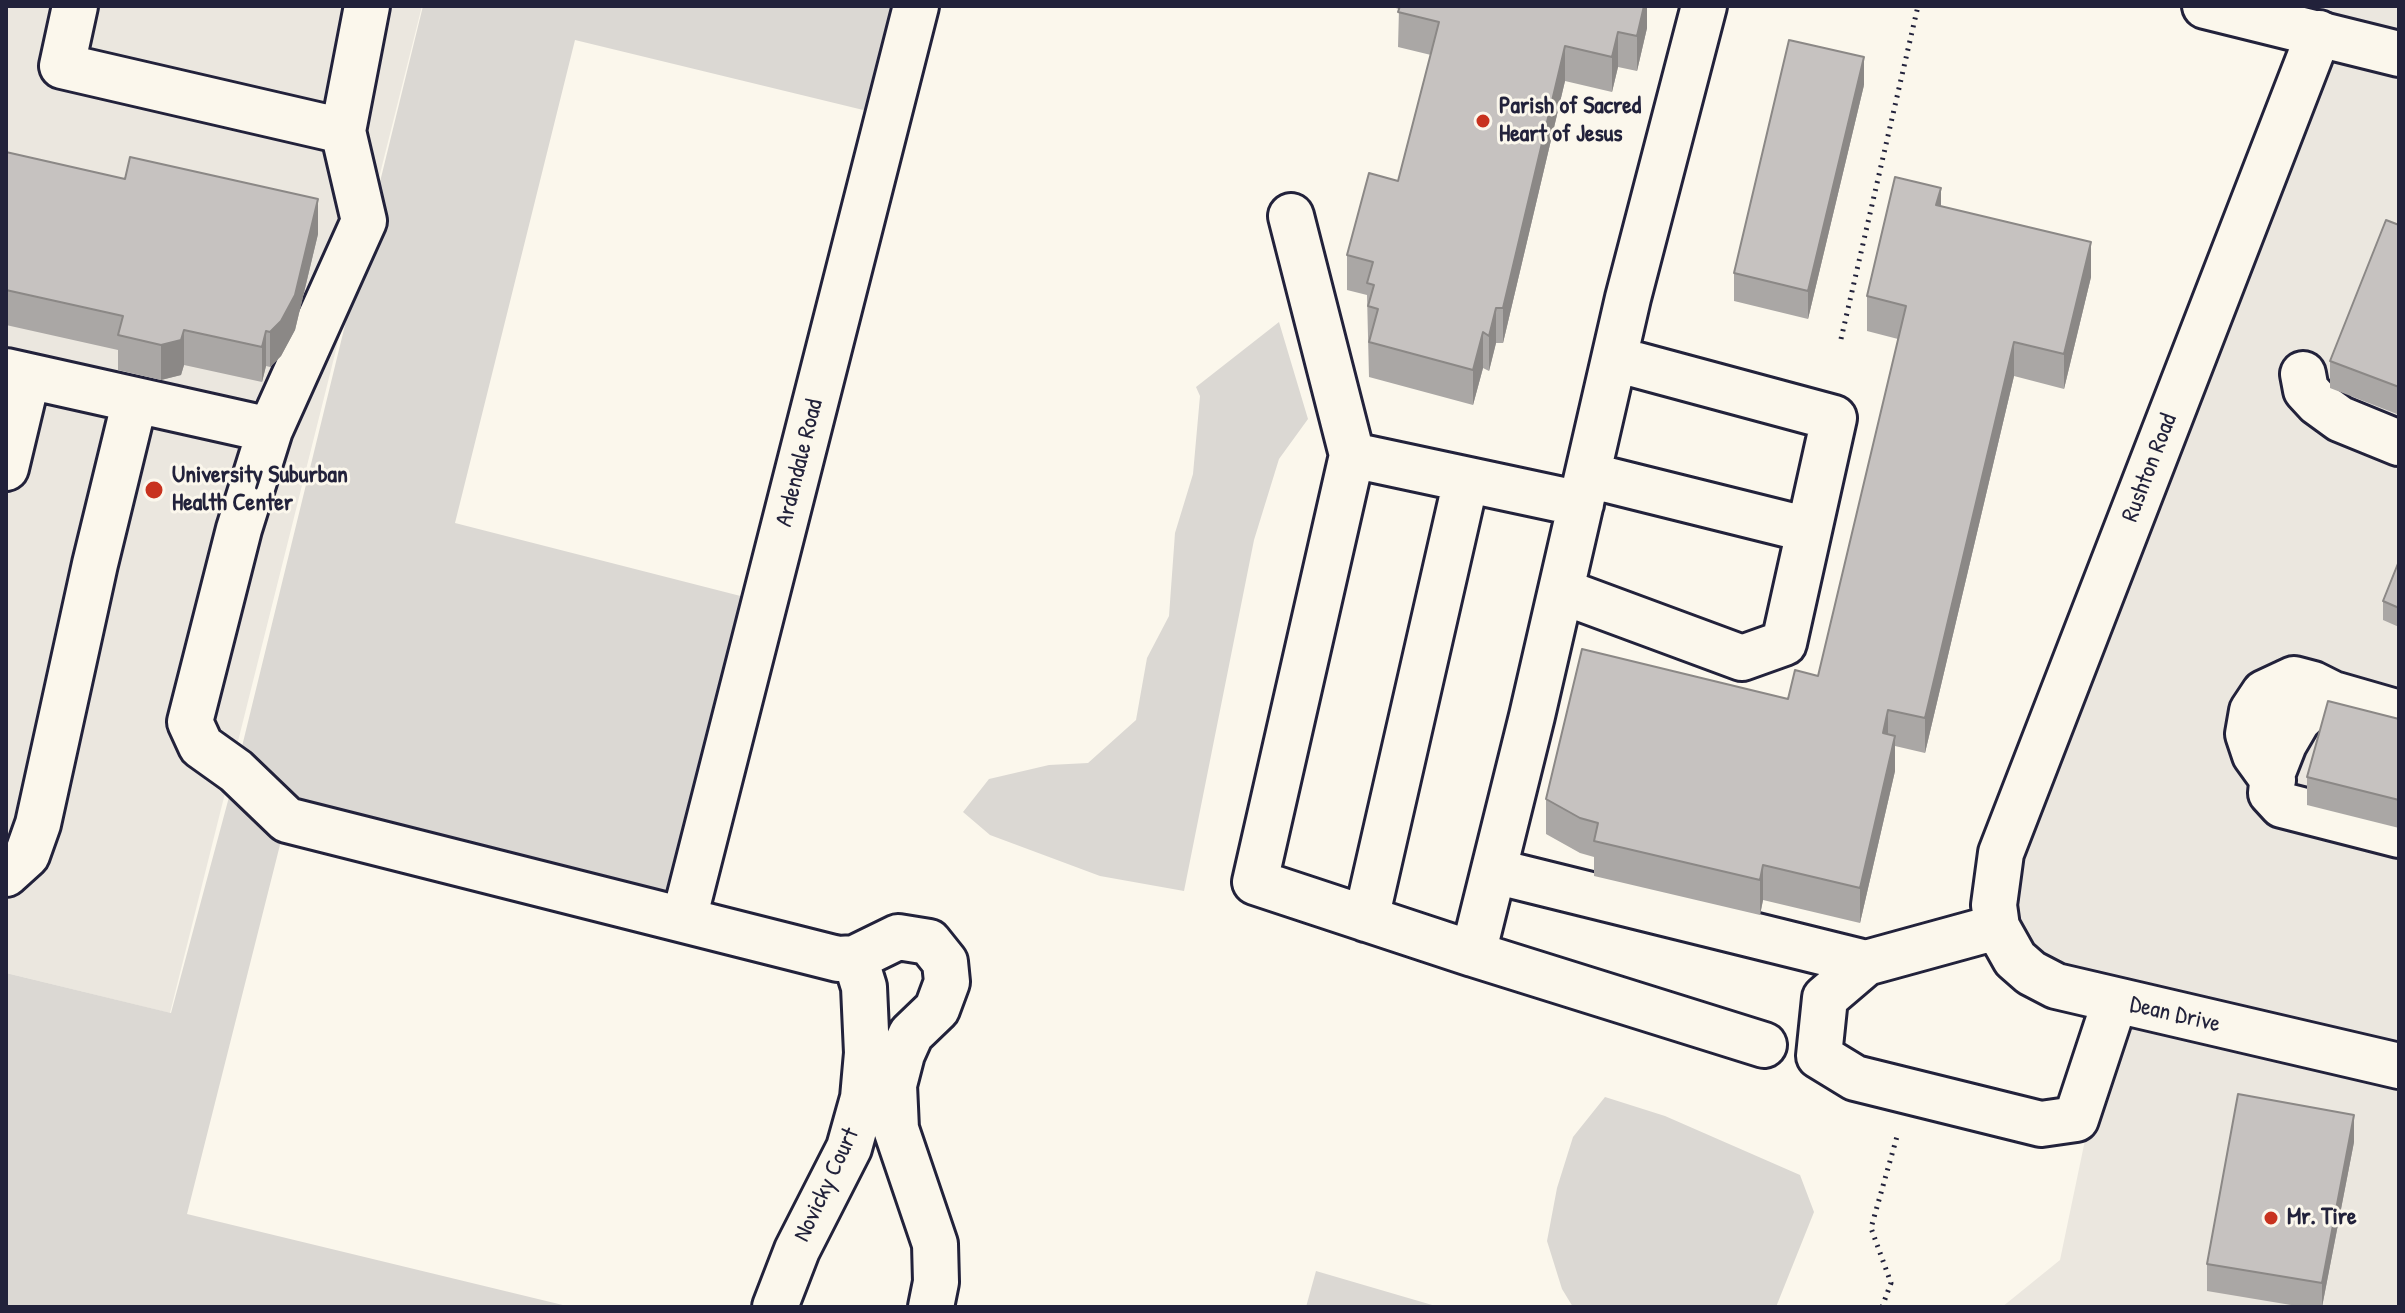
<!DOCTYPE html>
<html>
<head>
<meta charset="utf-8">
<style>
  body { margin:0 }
  #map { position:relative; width:2405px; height:1313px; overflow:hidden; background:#fbf7ec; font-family:"Patrick Hand",sans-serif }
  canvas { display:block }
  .frame { position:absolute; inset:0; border:8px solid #22223b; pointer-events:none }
</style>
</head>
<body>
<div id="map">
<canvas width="2405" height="1313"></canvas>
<div class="frame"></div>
</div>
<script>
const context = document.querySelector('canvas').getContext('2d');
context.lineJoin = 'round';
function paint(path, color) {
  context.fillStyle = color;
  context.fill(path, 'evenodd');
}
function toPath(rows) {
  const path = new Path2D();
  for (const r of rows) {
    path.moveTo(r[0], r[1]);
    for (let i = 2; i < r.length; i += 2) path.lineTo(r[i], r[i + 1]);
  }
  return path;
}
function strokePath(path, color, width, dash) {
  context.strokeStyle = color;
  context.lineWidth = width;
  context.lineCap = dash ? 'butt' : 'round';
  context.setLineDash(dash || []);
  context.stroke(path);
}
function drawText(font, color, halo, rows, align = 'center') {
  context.font = font + ' "Patrick Hand",sans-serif';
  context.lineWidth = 6;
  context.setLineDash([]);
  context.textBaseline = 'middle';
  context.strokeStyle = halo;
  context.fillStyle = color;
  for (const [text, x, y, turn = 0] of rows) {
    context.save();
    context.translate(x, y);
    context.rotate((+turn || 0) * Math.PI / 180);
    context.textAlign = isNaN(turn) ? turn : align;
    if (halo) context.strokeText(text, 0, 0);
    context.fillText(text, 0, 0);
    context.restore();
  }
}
const built = toPath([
  [6,6,422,6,170,1013,6,973],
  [2206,6,2399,6,2399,1307,2002,1307,2060,1260,2114,1001,2031,973,1998,864,2318,34]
]);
const green = toPath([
  [423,6,916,6,888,116,575,40,455,523,764,602,684,919,286,821,187,1214,571,1307,6,1307,6,973,171,1013,236,771],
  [1279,322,1308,419,1279,459,1254,540,1184,891,1100,876,990,835,963,812,989,779,1049,765,1088,763,1136,720,1147,658,1169,616,1175,533,1193,474,1200,396,1196,387],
  [1605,1097,1665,1116,1800,1175,1814,1212,1776,1307,1573,1307,1562,1289,1547,1241,1557,1188,1573,1137],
  [1316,1271,1439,1307,1306,1307]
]);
const path = toPath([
  [1841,339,1918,6],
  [1882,1307,1891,1283,1871,1228,1898,1133]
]);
const minor = toPath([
  [75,6,62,66,343,131],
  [2319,33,2001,853,1994,905,1997,927,2015,959,2031,973,2056,986,2399,1066],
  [1291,216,1352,455],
  [6,371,270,430,364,221,343,131,367,6],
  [2303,374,2306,390,2318,403,2340,419,2399,443],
  [270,430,239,529,190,722,201,746,236,771,287,820,838,959,855,958,898,937,929,942,945,962,947,982,937,1009,911,1034,902,1054,894,1085,896,1129,935,1244,936,1282,931,1307],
  [6,468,28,376],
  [1588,475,1809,530],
  [1581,504,1352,455,1255,882,1473,954,1532,716,1628,298,1704,6],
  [1561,591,1742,658,1784,643,1834,418,1615,359],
  [2399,713,2333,694,2317,702,2298,720,2284,744,2273,772,2271,793,2282,805,2399,835],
  [2273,780,2255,755,2248,734,2252,711,2264,693,2294,679,2313,684,2333,694],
  [1494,871,1866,963],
  [6,874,27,855,38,824,95,564,135,400],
  [684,919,916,6],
  [1366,919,1466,480],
  [1997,927,1866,963,1825,998,1819,1056,1855,1078,2041,1124,2076,1119,2115,1001],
  [1473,954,1764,1045],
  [775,1307,797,1250,849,1148,863,1098,867,1053,864,987,855,958]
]);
const major = toPath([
  [2205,6,2399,54]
]);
const wall = toPath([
  [1389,6,1647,6,1647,28,1637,71,1618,67,1612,92,1565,81,1503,343,1496,343,1489,371,1483,368,1473,405,1369,377,1367,295,1347,290,1347,255,1398,181,1431,55,1398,47,1399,9],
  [1864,85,1808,319,1734,301,1734,273],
  [6,152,318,234,295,330,281,356,270,367,266,366,262,382,184,365,181,375,161,380,118,370,118,350,6,325],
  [1941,206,2091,277,2064,389,2014,376,1925,753,1895,746,1895,771,1860,923,1763,900,1760,915,1594,876,1594,857,1580,853,1546,834,1546,799,1788,699,1818,676,1898,339,1867,331,1867,296],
  [2399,225,2399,425,2397,424,2397,414,2330,388,2330,361],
  [2399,561,2399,627,2383,620,2383,601],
  [2399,719,2399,828,2307,805,2307,777],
  [2354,1142,2322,1307,2303,1307,2207,1291,2207,1264]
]);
const shadedWall = toPath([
  [1644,6,1647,6,1647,28,1637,71,1637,36],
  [1618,32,1618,67,1612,92,1612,57],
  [1565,46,1565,81,1503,343,1503,308],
  [1864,57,1864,85,1808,319,1808,291],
  [1941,188,1941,223,1936,205],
  [318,199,318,234,295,330,281,356,270,367,270,332],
  [2091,242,2091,277,2064,389,2064,354],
  [1496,308,1496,343,1489,371,1489,336],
  [184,330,184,365,181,375,161,380,161,345],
  [266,331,266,366,262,382,262,347],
  [1483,332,1483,368,1473,405,1473,370],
  [2014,342,2014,376,1925,753,1925,718],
  [1888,710,1888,745,1883,733],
  [1895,736,1895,771,1860,923,1860,888],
  [1763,865,1763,900,1760,915,1760,880],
  [2354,1115,2354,1142,2322,1307,2322,1283]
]);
const building = toPath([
  [1400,6,1644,6,1637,36,1618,32,1612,57,1565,46,1503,308,1496,308,1489,336,1483,332,1473,370,1369,342,1378,309,1368,306,1374,285,1367,283,1373,262,1347,255,1369,173,1398,181,1439,22,1398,12,1400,6],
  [1789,40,1864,57,1808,291,1734,273,1789,40],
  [6,152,125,179,130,157,318,199,295,295,281,321,270,332,266,331,262,347,184,330,181,340,161,345,118,335,123,316,6,290,6,152],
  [1895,177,1941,188,1936,205,2091,242,2064,354,2014,342,1925,718,1888,710,1883,733,1895,736,1860,888,1763,865,1760,880,1594,841,1598,823,1580,818,1546,799,1582,649,1788,699,1795,670,1818,676,1906,306,1867,296,1895,177],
  [2386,220,2399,225,2399,387,2330,361,2386,220],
  [2399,561,2399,608,2383,601,2399,561],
  [2328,701,2399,719,2399,800,2307,777,2328,701],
  [2238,1094,2354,1115,2322,1283,2207,1264,2238,1094]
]);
const markers = [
  [1483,121,8,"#c8321e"],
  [154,490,10,"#c8321e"],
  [2271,1218,8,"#c8321e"]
];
const poiNames = [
  ["Parish of Sacred",1499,107],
  ["Heart of Jesus",1499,135],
  ["University Suburban",172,476],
  ["Health Center",172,504],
  ["Mr. Tire",2287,1218]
];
const streetNames = [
  ["Ardendale Road",800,463,-76],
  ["Rushton Road",2150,468,-69],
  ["Dean Drive",2175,1015,13],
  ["Novicky Court",827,1185,-65]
];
paint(built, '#ebe7df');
paint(green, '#dbd8d3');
strokePath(minor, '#22223b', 50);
strokePath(major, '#22223b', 50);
strokePath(path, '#22223b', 5, [2, 6]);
strokePath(minor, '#fbf7ec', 44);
strokePath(major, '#fbf7ec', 44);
paint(wall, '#aaa7a5');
paint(shadedWall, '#8b8886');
paint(building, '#c6c2c0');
strokePath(building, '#8b8886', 2);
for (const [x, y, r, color] of markers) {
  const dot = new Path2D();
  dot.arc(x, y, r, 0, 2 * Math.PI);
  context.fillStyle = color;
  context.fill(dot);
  strokePath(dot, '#fbf7ec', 3);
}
drawText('bold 24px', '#22223b', '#fbf7ec', poiNames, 'left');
drawText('24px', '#22223b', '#fbf7ec', streetNames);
</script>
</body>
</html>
